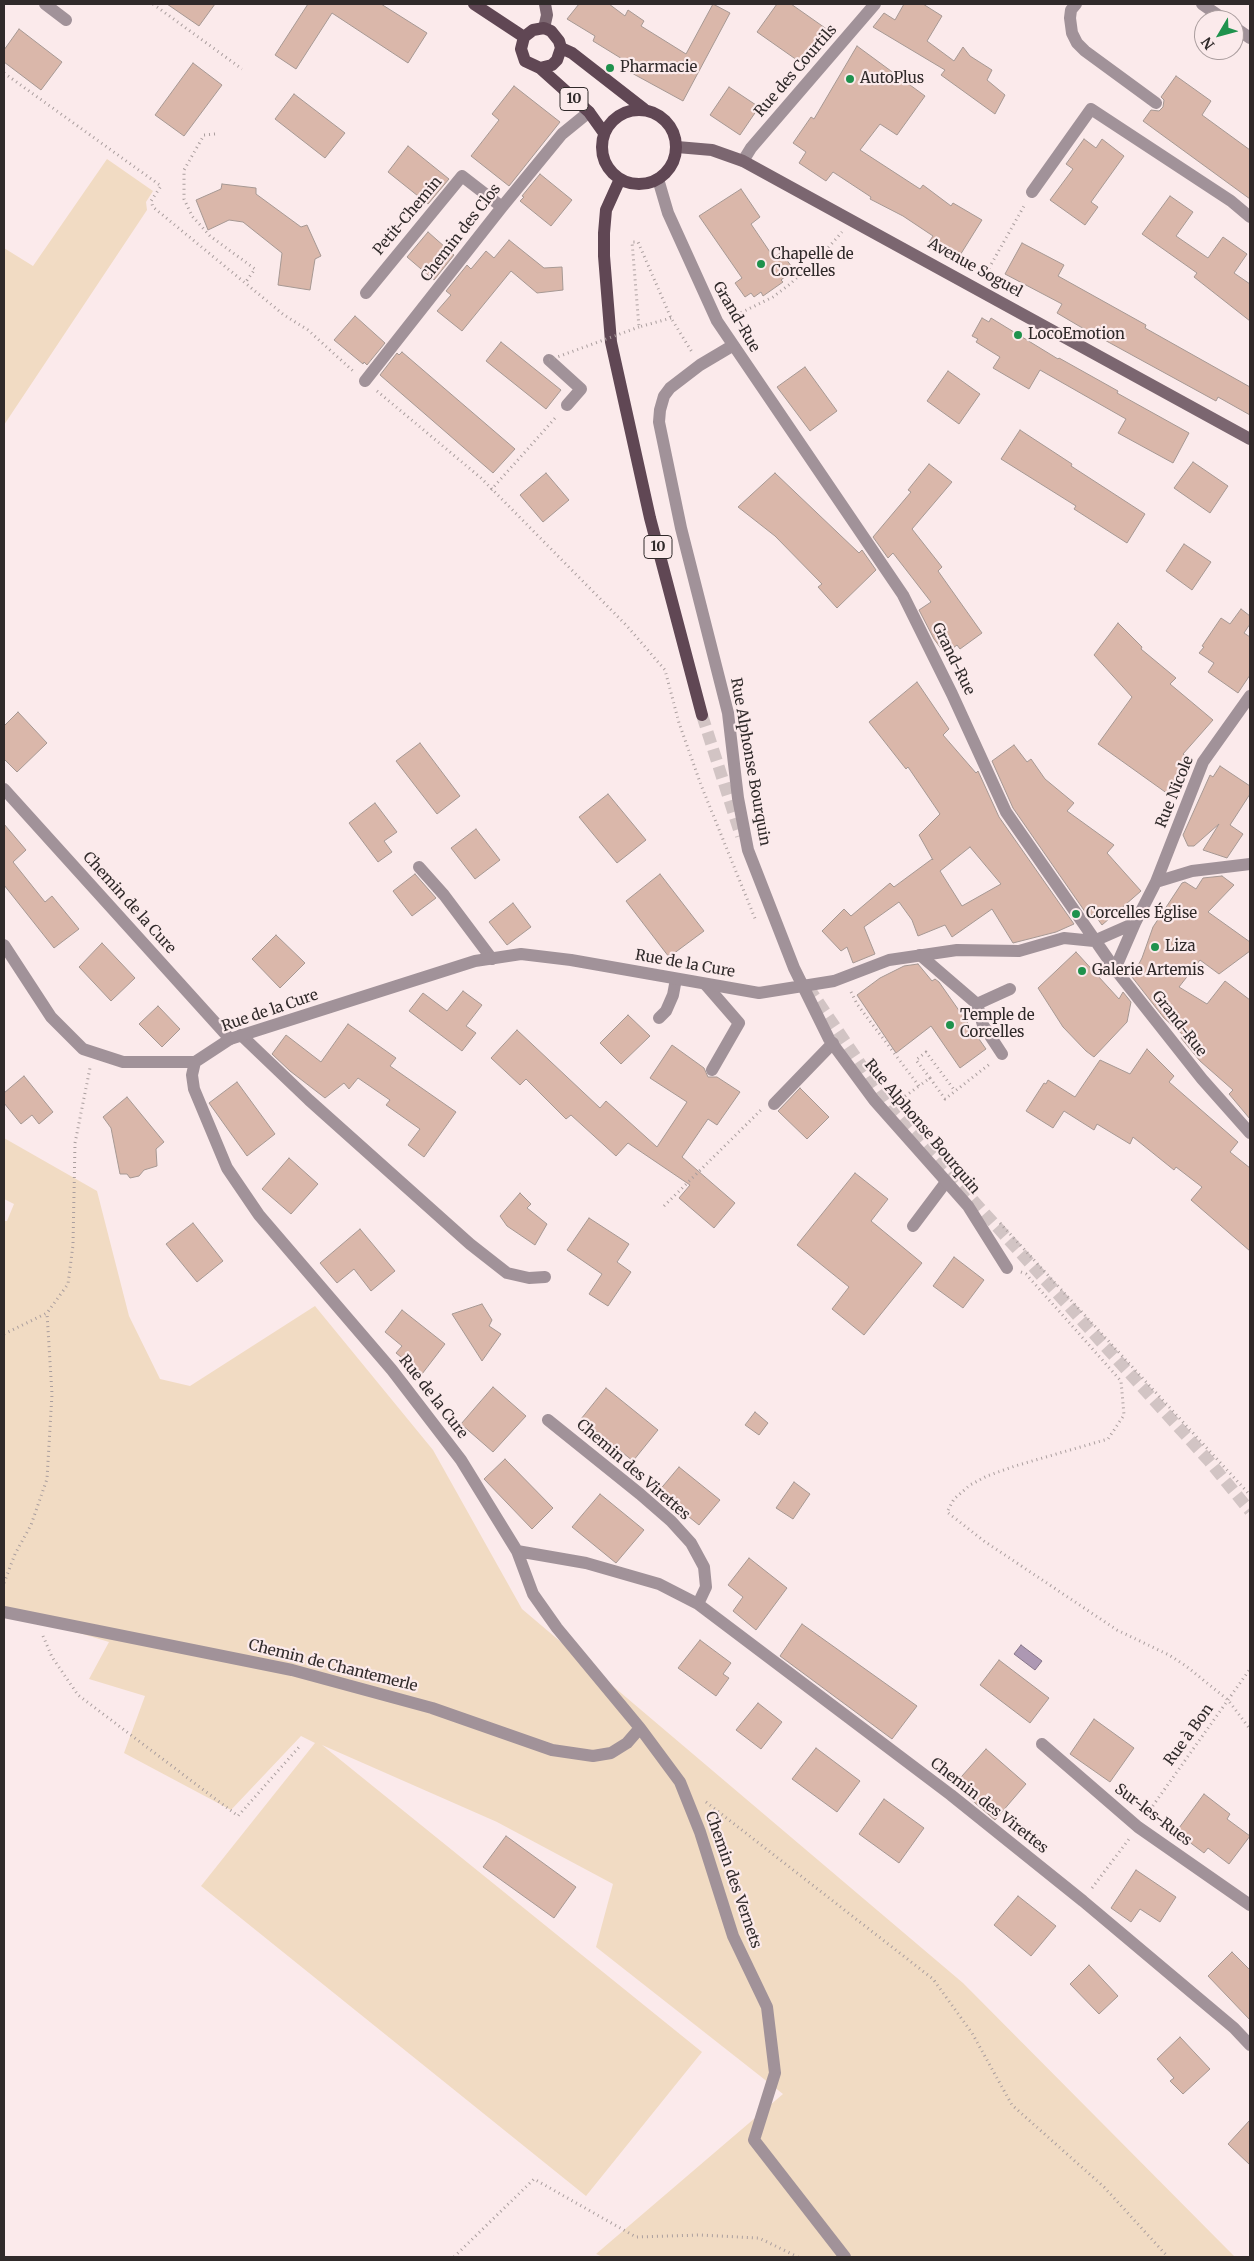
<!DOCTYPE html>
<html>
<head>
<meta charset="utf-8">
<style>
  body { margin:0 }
  #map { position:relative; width:1254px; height:2261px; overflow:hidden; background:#fbeaeb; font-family:Merriweather,serif }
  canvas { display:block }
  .frame { position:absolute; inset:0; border:5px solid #302a2a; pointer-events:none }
  .north { position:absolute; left:1194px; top:10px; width:50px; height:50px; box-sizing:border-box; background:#fbeaeb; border:1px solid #aa9d9e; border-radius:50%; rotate:233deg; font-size:14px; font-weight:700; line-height:20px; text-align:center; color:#302a2a }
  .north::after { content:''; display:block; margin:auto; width:18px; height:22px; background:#1f924d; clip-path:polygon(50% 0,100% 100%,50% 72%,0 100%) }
</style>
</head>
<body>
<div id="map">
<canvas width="1254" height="2261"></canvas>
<div class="frame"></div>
<div class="north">N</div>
</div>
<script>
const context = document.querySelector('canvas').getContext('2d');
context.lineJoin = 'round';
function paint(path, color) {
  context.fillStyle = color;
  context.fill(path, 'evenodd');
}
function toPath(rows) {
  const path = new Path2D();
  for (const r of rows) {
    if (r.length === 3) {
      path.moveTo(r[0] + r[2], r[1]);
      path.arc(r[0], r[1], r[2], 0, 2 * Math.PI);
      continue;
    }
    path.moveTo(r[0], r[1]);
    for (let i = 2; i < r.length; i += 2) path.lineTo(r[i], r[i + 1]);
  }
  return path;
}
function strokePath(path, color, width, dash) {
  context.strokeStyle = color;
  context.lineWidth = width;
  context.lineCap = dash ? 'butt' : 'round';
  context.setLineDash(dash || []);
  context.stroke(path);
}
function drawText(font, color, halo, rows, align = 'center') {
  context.font = font + ' Merriweather,serif';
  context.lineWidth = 4.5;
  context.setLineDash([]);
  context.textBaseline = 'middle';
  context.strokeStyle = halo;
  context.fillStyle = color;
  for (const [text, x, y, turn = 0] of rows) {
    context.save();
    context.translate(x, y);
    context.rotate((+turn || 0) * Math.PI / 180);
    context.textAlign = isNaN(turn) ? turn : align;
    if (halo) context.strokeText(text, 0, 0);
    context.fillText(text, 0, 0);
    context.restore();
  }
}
const green = toPath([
  [107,159,153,191,146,202,147,210,4,425,4,248,33,266],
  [4,1138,97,1191,129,1316,160,1379,190,1386,315,1306,433,1450,522,1609,963,1983,1235,2257,603,2257,596,2254,783,2094,596,1947,613,1884,497,1822,322,1745,702,2052,586,2196,201,1886,315,1743,301,1736,231,1810,124,1753,145,1696,89,1679,109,1642,4,1610,4,1221,7,1221,14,1204,4,1199]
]);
const water = toPath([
  [1021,1645,1042,1661,1035,1670,1014,1654,1021,1645]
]);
const building = toPath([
  [167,4,215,4,199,26,167,4],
  [308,4,381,4,427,33,408,63,332,13,296,69,275,55,308,4],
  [579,4,609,4,625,16,628,10,644,21,641,26,686,54,713,4,730,13,683,101,628,71,632,65,593,41,595,36,567,19,579,4],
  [777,4,791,4,828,30,804,65,757,32,777,4],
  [904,4,923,4,942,16,927,41,954,61,963,47,970,56,992,70,987,80,1005,95,995,114,941,75,945,70,873,27,884,13,895,20,904,4],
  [19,29,62,62,41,90,4,62,4,50,19,29],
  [857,46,925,96,897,135,880,124,860,150,920,189,923,185,951,206,953,203,982,220,957,260,929,242,933,236,903,216,870,199,871,197,833,172,826,181,799,163,806,152,793,143,811,117,814,119,857,46],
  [193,63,222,85,184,136,155,115,193,63],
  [1176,76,1211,101,1202,115,1250,150,1250,199,1143,121,1151,110,1159,111,1163,107,1164,100,1161,97,1176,76],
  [514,86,560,122,509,186,471,156,499,120,492,114,514,86],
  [729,87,759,107,740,135,710,115,729,87],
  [294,94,345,133,325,158,275,119,294,94],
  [1084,139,1096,148,1102,139,1124,156,1091,202,1098,207,1085,225,1050,200,1073,169,1066,164,1084,139],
  [408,146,449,179,428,204,388,172,408,146],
  [540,174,572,200,551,226,520,201,524,197,522,196,540,174],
  [222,184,256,188,256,194,301,227,307,225,321,256,315,259,310,290,278,285,282,253,243,222,229,220,208,230,196,200,221,189,222,184],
  [741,189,760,217,751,224,774,258,781,252,794,270,781,280,783,282,763,296,761,292,754,297,751,293,745,297,735,283,742,278,699,216,741,189],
  [1170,196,1193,212,1176,236,1208,258,1223,237,1247,254,1234,273,1250,284,1250,321,1194,277,1197,273,1142,234,1170,196],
  [428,232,454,255,434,280,407,257,428,232],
  [509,240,544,268,562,267,563,290,537,293,511,271,462,331,437,311,451,295,446,291,467,265,471,269,486,251,494,258,509,240],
  [1022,243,1064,265,1058,276,1146,325,1145,328,1250,387,1250,415,1218,397,1216,401,1079,326,1057,313,1062,304,1005,274,1022,243],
  [355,316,385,343,367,365,364,362,363,364,334,340,355,316],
  [982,318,989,322,991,318,1058,359,1059,358,1118,391,1117,393,1189,433,1173,463,1118,433,1126,419,1040,370,1029,389,993,368,1000,357,976,342,978,339,972,336,982,318],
  [501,342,561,390,546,409,486,361,501,342],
  [402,352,515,449,493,473,380,375,397,353,399,355,402,352],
  [805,367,837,411,810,431,777,387,805,367],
  [948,371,980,394,959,424,927,401,948,371],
  [1020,430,1072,464,1071,466,1145,514,1127,543,1074,509,1076,506,1001,459,1020,430],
  [1193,462,1228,486,1210,513,1174,488,1193,462],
  [929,464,952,482,912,529,942,567,938,571,982,633,960,649,957,645,945,654,934,639,919,610,931,602,893,553,888,558,873,537,911,492,908,490,929,464],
  [546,473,569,500,543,522,520,495,546,473],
  [775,473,859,553,862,550,876,570,837,608,818,587,822,584,775,536,738,507,775,473],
  [1184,544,1211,562,1192,590,1166,571,1184,544],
  [1241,609,1250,616,1250,624,1244,633,1250,637,1250,675,1238,693,1208,672,1214,663,1199,653,1204,647,1202,646,1221,618,1230,624,1241,609],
  [1118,623,1142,647,1141,649,1176,678,1170,684,1213,720,1183,754,1189,759,1168,794,1098,744,1132,697,1094,655,1118,623],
  [917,682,949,729,943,735,976,773,978,771,999,817,1074,924,1056,932,1013,943,992,909,952,937,945,925,918,936,912,920,899,902,864,927,875,954,853,963,847,947,841,951,822,931,844,909,851,916,890,883,894,887,932,859,933,860,919,835,940,814,908,767,906,769,869,722,917,682],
  [970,847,1001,884,962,906,940,871,970,847],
  [18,712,47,743,17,772,4,759,4,726,18,712],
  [420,743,460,796,437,814,396,761,420,743],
  [1014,745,1027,762,1031,759,1045,779,1074,803,1067,811,1114,845,1107,853,1141,891,1102,925,1094,914,1088,916,1013,808,992,761,1014,745],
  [1220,766,1250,786,1250,794,1230,825,1243,834,1227,858,1203,850,1219,824,1194,846,1188,846,1183,835,1210,775,1213,777,1220,766],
  [608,794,646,840,617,863,579,817,608,794],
  [375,803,397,832,384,841,392,852,378,862,349,823,375,803],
  [4,824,26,850,13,862,45,902,52,896,79,929,54,948,4,885,4,824],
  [476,829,500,860,475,879,451,848,476,829],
  [415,874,436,898,412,916,393,891,415,874],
  [660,874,704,931,669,957,626,901,660,874],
  [1222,876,1234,885,1208,912,1250,942,1250,951,1219,974,1200,960,1179,987,1207,1004,1225,981,1250,1000,1250,1119,1229,1094,1233,1090,1200,1061,1181,1038,1183,1035,1164,1018,1132,977,1142,958,1153,927,1182,883,1185,882,1196,889,1203,878,1222,876],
  [513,903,531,927,507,945,489,922,513,903],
  [276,935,305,963,280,988,252,959,276,935],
  [102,943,135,978,111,1001,79,967,102,943],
  [1076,952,1119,999,1123,992,1131,1002,1127,1022,1094,1057,1086,1051,1063,1027,1038,988,1076,952],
  [918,964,932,981,935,979,939,982,986,1049,960,1068,931,1026,896,1053,857,995,880,978,904,966,918,964],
  [463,991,482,1005,466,1026,476,1033,462,1051,409,1011,423,993,447,1011,463,991],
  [158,1006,180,1029,162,1047,139,1024,158,1006],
  [628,1015,650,1036,621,1064,600,1043,628,1015],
  [348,1024,396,1058,390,1066,456,1112,424,1157,408,1145,420,1129,386,1105,390,1100,358,1078,349,1089,344,1083,325,1098,290,1071,272,1054,286,1035,321,1062,348,1024],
  [517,1030,600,1108,606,1101,657,1147,687,1102,650,1078,672,1045,704,1068,708,1077,717,1077,740,1092,717,1125,708,1119,682,1157,735,1203,714,1228,679,1198,690,1185,628,1143,616,1156,571,1115,566,1119,526,1079,520,1085,491,1058,517,1030],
  [1147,1049,1174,1076,1169,1082,1238,1142,1230,1152,1250,1168,1250,1251,1191,1200,1202,1187,1176,1167,1174,1170,1133,1137,1130,1144,1097,1124,1094,1130,1064,1111,1053,1128,1026,1111,1044,1083,1046,1084,1048,1080,1075,1097,1100,1060,1130,1074,1147,1049],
  [24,1076,53,1112,39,1124,32,1115,21,1124,4,1103,4,1093,24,1076],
  [237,1082,275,1134,247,1156,209,1103,237,1082],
  [800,1088,829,1117,807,1139,778,1111,800,1088],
  [127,1097,164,1142,156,1149,157,1166,144,1170,139,1176,130,1178,127,1174,120,1174,111,1128,103,1117,127,1097],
  [289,1158,318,1184,291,1214,262,1189,289,1158],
  [855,1173,888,1199,871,1221,922,1263,864,1335,832,1309,849,1287,797,1245,855,1173],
  [520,1193,531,1204,527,1208,547,1224,535,1245,507,1226,500,1216,520,1193],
  [589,1218,629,1244,617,1262,631,1272,608,1306,589,1294,602,1274,567,1250,589,1218],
  [193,1223,223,1261,197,1282,166,1244,193,1223],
  [360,1229,395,1271,371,1291,354,1269,337,1283,320,1263,360,1229],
  [954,1257,984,1280,963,1308,933,1286,954,1257],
  [482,1304,492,1320,489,1326,501,1334,482,1361,452,1314,482,1304],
  [402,1310,445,1344,422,1374,396,1353,402,1346,385,1332,402,1310],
  [493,1387,526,1416,493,1452,461,1424,493,1387],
  [606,1388,658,1430,633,1461,581,1419,606,1388],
  [755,1412,768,1423,759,1435,745,1425,755,1412],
  [505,1459,553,1508,532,1529,484,1479,505,1459],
  [679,1467,720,1500,699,1525,658,1492,679,1467],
  [794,1482,810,1494,793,1519,776,1508,794,1482],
  [600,1494,644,1530,616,1563,572,1527,600,1494],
  [749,1558,787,1588,756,1630,733,1611,743,1597,728,1585,749,1558],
  [802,1624,917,1706,892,1739,780,1656,802,1624],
  [700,1640,731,1663,723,1674,729,1678,716,1696,678,1668,700,1640],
  [999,1660,1049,1698,1030,1723,980,1685,999,1660],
  [758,1703,782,1722,761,1749,736,1730,758,1703],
  [1094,1719,1134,1748,1110,1782,1070,1754,1094,1719],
  [816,1748,860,1781,837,1812,792,1779,816,1748],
  [986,1749,1026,1784,995,1820,954,1785,986,1749],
  [1204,1794,1230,1814,1227,1819,1250,1836,1229,1864,1208,1848,1204,1853,1176,1832,1204,1794],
  [884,1799,924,1828,899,1863,859,1834,884,1799],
  [506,1836,576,1887,554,1918,483,1867,506,1836],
  [1136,1870,1176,1897,1160,1922,1140,1909,1131,1922,1111,1908,1136,1870],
  [1018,1896,1056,1926,1031,1956,994,1925,1018,1896],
  [1232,1952,1250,1970,1250,2020,1208,1976,1232,1952],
  [1089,1965,1118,1996,1099,2014,1070,1984,1089,1965],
  [1180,2037,1210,2069,1183,2094,1170,2081,1174,2078,1157,2059,1180,2037],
  [1250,2120,1250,2165,1228,2144,1250,2120]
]);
const primaryTunnel = toPath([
  [702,715,741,836],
  [808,987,893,1112,1209,1461,1250,1511]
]);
const path = toPath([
  [153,4,242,69],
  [4,73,161,186,151,201,153,207,284,315,308,330,353,371],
  [215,134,204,135,184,170,184,199,192,216,210,236,255,269,245,283],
  [984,277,1024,206],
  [732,317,773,297,790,284,820,257,842,232],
  [671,318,639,327,632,242,638,242,671,318,692,352],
  [377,391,481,478,627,626,665,670,679,723,701,785,756,921],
  [491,490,557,416],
  [851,992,857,1004,919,1086,930,1078,945,1099,991,1063],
  [930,1078,916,1060,926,1052,955,1091],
  [897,1102,919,1086],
  [664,1206,761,1110],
  [1000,1223,1250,1495],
  [1021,1272,1026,1274,1121,1381,1124,1415,1108,1439,1015,1466,987,1476,970,1485,954,1499,947,1512,984,1541,1117,1630,1169,1655,1186,1666,1228,1700,1250,1729],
  [4,1334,47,1313,68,1284,73,1245,75,1143,90,1068],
  [4,1583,15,1554,31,1525,47,1479,52,1394,47,1313],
  [43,1636,52,1657,78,1695,238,1816,299,1747],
  [706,1802,933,1979,972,2033,1012,2105,1104,2187,1168,2257],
  [1147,1814,1250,1669],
  [1092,1888,1129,1839],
  [454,2257,534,2179,636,2237,700,2235,759,2238,798,2257]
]);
const lane = toPath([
  [45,4,66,20],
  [1076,4,1071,10,1070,18,1072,33,1077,43,1085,51,1156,103],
  [1032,192,1091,109,1231,201,1250,217],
  [366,293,462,176,502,207],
  [365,381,502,207,562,134,589,112],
  [4,789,230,1039],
  [419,867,444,895,492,959],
  [920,955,977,1004,983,1025,1002,1054],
  [706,985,739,1023,712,1070],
  [977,1004,1010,989],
  [659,1018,666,1011,673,995,676,979],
  [241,1035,309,1100,470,1244,507,1273,529,1278,545,1277],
  [774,1104,833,1043],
  [913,1226,946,1182]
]);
const street = toPath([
  [1202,4,1225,20],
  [1234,27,1250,38],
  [743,161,751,148,875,4],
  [658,179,668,213,717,321,903,595,952,694,1006,812,1115,969,1202,1079,1250,1133],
  [732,346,700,365,670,388,664,396,660,410,659,422,681,528,728,713,738,798,748,850,794,968,829,1039,874,1100,968,1206,1007,1268],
  [549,360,581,389,567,405],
  [1156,882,1203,762,1250,696],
  [4,945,51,1017,83,1049,123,1062,195,1062],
  [1115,969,1135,923,1156,882,1192,871,1250,864],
  [548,1420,640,1494,671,1521,691,1543,704,1567,706,1587,698,1604],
  [517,1551,586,1563,659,1584,698,1604,951,1795,1083,1901,1234,2028,1250,2045],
  [4,1612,292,1670,432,1708,552,1750,593,1756,611,1753,627,1743,640,1728],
  [1042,1744,1138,1827,1250,1905],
  [845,2257,754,2140,775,2073,767,2007,733,1936,700,1832,680,1782,640,1728,557,1628,533,1594,517,1551,461,1460,392,1370,259,1215,227,1168,194,1089,192,1075,195,1062,230,1039,475,961,521,954,571,960,759,993,834,981,889,960,957,950,1019,951,1064,938,1094,941,1135,923]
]);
const secondary = toPath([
  [544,28,547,15,545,4],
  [677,147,712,150,743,161,1250,439]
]);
const primary = toPath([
  [474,4,524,37],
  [561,48,557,60,552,65,540,68,525,61,521,49,524,37,533,30,544,28,551,31,559,41,561,48,572,53,644,109],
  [540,68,589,112,604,133],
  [639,147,37],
  [620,179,606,210,604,233,604,256,611,342,650,518,702,715]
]);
const pathBridge = toPath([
  [549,360,639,327]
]);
const markers = [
  [610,68,5,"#1f924d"],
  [850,79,5,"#1f924d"],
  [761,264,5,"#1f924d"],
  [1018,335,5,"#1f924d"],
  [1076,914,5,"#1f924d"],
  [1155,947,5,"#1f924d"],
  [1082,971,5,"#1f924d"],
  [950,1025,5,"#1f924d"]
];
const shields = [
  [574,99,28],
  [658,547,28]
];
const shieldNames = [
  ["10",574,99],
  ["10",658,547]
];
const poiNames = [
  ["Pharmacie",620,68],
  ["AutoPlus",860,79],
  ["Chapelle de",771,255],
  ["Corcelles",771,272],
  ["LocoEmotion",1028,335],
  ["Corcelles Église",1086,914],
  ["Liza",1165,947],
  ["Galerie Artemis",1092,971],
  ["Temple de",960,1016],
  ["Corcelles",960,1033]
];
const streetNames = [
  ["Rue des Courtils",796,71,-49],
  ["Petit-Chemin",408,216,-50],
  ["Chemin des Clos",461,233,-52],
  ["Avenue Soguel",975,268,29],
  ["Grand-Rue",736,317,60],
  ["Grand-Rue",953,659,64],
  ["Rue Alphonse Bourquin",750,762,80],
  ["Rue Nicole",1175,792,-68],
  ["Chemin de la Cure",129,903,48],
  ["Rue de la Cure",685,964,10],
  ["Rue de la Cure",270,1011,-19],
  ["Grand-Rue",1179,1024,52],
  ["Rue Alphonse Bourquin",922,1127,50],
  ["Rue de la Cure",433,1397,52],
  ["Chemin des Virettes",633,1470,41],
  ["Chemin de Chantemerle",333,1666,14],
  ["Rue à Bon",1189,1735,-54],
  ["Chemin des Virettes",989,1806,38],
  ["Sur-les-Rues",1153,1815,37],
  ["Chemin des Vernets",733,1880,71]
];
paint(green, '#f1dbc3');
paint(water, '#ad98b3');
strokePath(water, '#88778a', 1);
paint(building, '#dab7aa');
strokePath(building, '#a69893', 1);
strokePath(primaryTunnel, '#d2c4c4', 12, [12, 6]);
strokePath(path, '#aa9e9e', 3, [1, 4]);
strokePath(lane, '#a19299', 12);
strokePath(street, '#a19299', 12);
strokePath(secondary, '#7b6670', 12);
strokePath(primary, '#604754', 12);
strokePath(pathBridge, '#aa9e9e', 3, [1, 4]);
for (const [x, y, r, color] of markers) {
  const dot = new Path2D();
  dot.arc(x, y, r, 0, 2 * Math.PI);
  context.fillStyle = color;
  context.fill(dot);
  strokePath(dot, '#fbeaeb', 2);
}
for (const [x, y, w] of shields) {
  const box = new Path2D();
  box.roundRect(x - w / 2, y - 11.5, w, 23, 4);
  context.fillStyle = '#fbeaeb';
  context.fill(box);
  strokePath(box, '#302a2a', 1);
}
drawText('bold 14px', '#302a2a', null, shieldNames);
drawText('15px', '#302a2a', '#fbeaeb', poiNames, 'left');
drawText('15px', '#302a2a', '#fbeaeb', streetNames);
</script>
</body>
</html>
